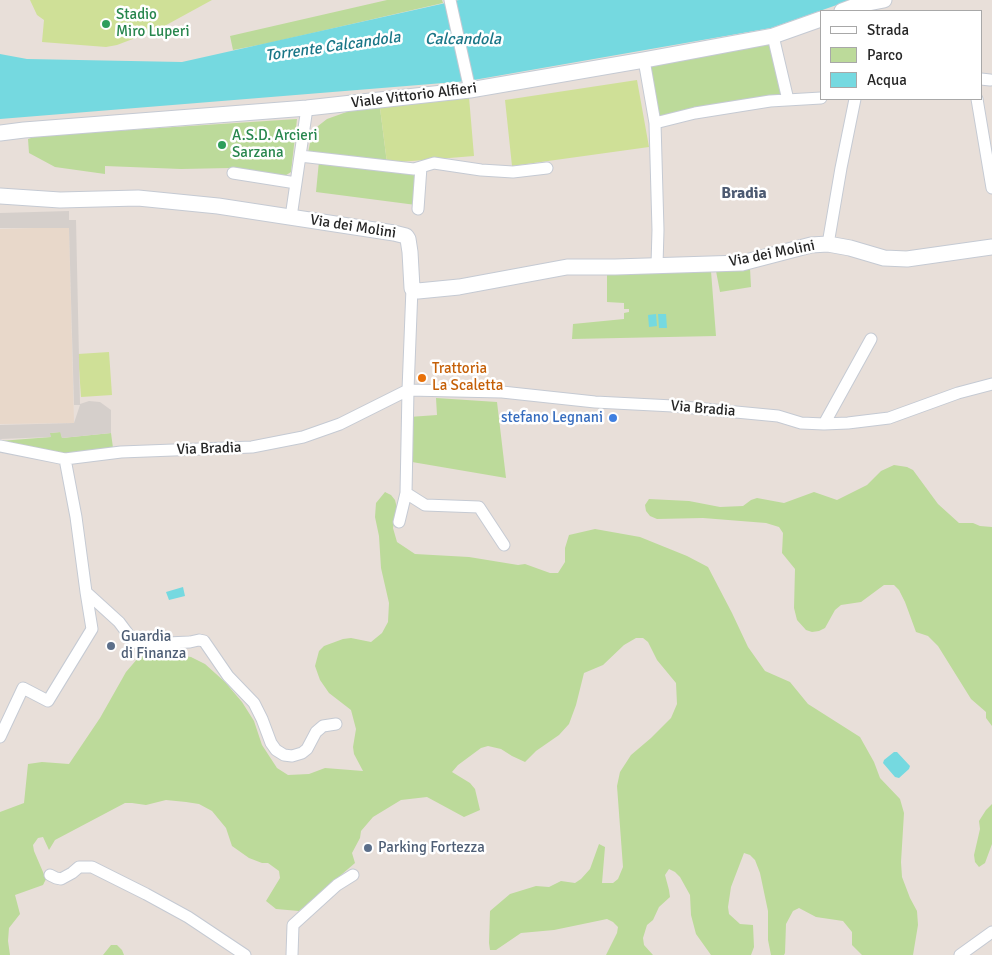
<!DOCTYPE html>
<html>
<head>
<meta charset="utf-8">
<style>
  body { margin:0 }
  #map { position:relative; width:992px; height:955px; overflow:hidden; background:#e8dfd9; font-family:Signika,sans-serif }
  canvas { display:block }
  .legend { position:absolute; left:820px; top:10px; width:162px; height:90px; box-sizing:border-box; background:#fff; border:1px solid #a8a8a8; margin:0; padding:6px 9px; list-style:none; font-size:15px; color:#262626 }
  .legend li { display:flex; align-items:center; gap:10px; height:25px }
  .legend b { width:25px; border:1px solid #a8a8a8 }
</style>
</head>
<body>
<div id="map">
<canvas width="992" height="955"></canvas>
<ul class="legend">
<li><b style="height:6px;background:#fff"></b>Strada</li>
<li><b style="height:14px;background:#bcda9a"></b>Parco</li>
<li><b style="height:14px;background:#75d9e0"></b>Acqua</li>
</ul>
</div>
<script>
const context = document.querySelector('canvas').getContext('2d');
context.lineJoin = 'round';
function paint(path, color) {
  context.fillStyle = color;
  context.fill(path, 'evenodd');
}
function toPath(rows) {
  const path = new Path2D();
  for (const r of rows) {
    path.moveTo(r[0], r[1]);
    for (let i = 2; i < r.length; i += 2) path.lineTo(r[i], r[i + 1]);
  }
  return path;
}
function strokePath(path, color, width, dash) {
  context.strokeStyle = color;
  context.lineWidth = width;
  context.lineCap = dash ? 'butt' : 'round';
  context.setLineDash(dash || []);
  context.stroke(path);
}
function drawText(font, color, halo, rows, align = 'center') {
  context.font = font + ' Signika,sans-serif';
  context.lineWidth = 5;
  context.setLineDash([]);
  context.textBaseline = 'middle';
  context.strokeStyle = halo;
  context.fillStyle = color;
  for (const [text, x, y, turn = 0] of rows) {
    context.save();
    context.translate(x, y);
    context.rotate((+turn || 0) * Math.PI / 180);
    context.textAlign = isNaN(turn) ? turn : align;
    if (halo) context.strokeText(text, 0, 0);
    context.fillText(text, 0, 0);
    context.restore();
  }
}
const education = toPath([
  [69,227,74,423,0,424,0,229]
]);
const green = toPath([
  [387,0,442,0,443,3,269,43,233,50,230,36],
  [771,41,784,96,768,96,658,119,648,64],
  [380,108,387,163,308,153,311,138,318,126,327,119,355,109],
  [297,119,291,172,283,177,230,168,181,169,105,166,105,174,55,167,29,153,28,139,37,136],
  [319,161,416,172,416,205,316,192],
  [750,268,751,287,720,292,716,271],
  [711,271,716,336,572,339,573,324,624,319,624,313,629,312,629,309,624,309,624,303,607,302,607,272],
  [436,398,497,402,506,478,412,462,409,417,437,415],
  [61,432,62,438,111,433,113,448,69,454,0,441,51,437,49,433],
  [894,465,907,467,913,470,938,504,959,523,973,523,980,526,992,527,992,726,986,718,986,712,971,699,938,646,928,636,916,632,905,602,899,590,894,585,884,585,861,602,841,605,835,610,825,628,819,631,812,632,806,630,797,620,794,608,795,569,782,553,783,533,779,527,766,523,703,518,657,519,650,516,646,511,645,505,649,499,689,501,720,507,743,506,751,500,757,498,784,503,814,492,837,500,867,485,881,471],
  [385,492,391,495,395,500,397,508,393,528,397,542,415,554,469,557,518,565,525,564,550,573,558,573,565,562,565,548,569,535,595,529,640,537,687,556,708,567,732,613,748,647,765,671,790,682,808,704,860,737,874,762,880,778,900,799,904,813,901,862,902,877,910,898,917,911,918,925,913,955,862,955,852,945,852,932,843,921,816,917,799,908,793,911,786,924,785,953,784,955,771,955,768,940,768,911,760,873,755,860,750,855,744,853,731,887,728,907,729,914,740,924,753,925,754,947,751,955,711,955,696,934,691,915,690,895,680,877,675,872,669,869,665,875,669,890,670,897,659,907,653,920,647,925,643,938,644,945,653,955,606,955,617,933,618,927,613,922,607,919,554,930,521,933,496,950,490,950,489,943,490,911,510,894,536,886,549,887,561,881,575,883,581,879,590,869,599,844,605,847,602,883,613,883,618,879,623,867,617,786,620,772,631,755,651,738,671,718,677,704,676,683,657,660,648,642,643,638,636,638,624,645,603,665,584,673,576,705,569,724,559,735,536,751,525,762,512,756,501,749,488,746,481,748,458,765,452,772,470,783,475,789,480,810,464,817,427,797,401,800,373,817,361,831,360,838,352,853,355,863,299,911,276,909,266,901,280,878,279,871,268,863,262,863,249,858,232,846,226,828,212,811,199,804,186,802,166,800,146,805,132,803,125,803,55,840,49,850,43,837,38,838,33,845,34,851,46,879,43,885,15,895,20,914,9,928,8,941,10,955,0,955,0,812,24,803,28,764,42,762,69,764,100,718,126,672,138,658,151,654,171,654,191,657,205,664,225,682,242,702,254,721,262,745,277,768,288,775,309,774,325,768,363,771,354,754,353,747,356,729,351,710,329,693,320,680,315,666,319,651,324,646,343,639,351,638,371,642,382,633,388,622,389,603,381,568,379,536,375,517,376,503],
  [992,804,992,844,985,863,979,867,975,862,974,855,980,829,979,821,986,810],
  [111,945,117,945,122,950,124,955,103,955]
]);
const pitch = toPath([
  [30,0,212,0,159,29,117,45,106,47,42,42,44,20,37,15],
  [637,80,649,147,512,166,505,100],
  [469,97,474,156,387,163,380,108],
  [109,352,112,395,81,397,78,354]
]);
const plaza = toPath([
  [69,211,69,220,76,220,80,404,89,401,100,402,111,410,111,433,62,438,60,432,50,433,51,437,0,439,0,425,74,423,80,405,74,405,69,228,0,228,0,213]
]);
const water = toPath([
  [459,0,851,0,771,28,468,81,0,119,0,54,27,59,182,62],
  [656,314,657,326,649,327,648,315],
  [658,314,666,314,667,328,659,328],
  [183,587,185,596,169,600,166,592],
  [894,752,897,752,910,766,909,769,899,778,895,777,883,763,884,760]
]);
const street = toPath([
  [450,0,470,90],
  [773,36,788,100],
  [644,60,655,123,658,230,657,265],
  [981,79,990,80],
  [977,99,992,188],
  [655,123,695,113,770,101,821,98],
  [300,156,414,169,434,163,481,170,513,172,547,168],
  [233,173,296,183],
  [418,209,421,167],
  [291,217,307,108],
  [828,244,841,168,855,99],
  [824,424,871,339],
  [0,446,65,459,121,452,252,447,303,437,340,424,408,390,412,288],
  [65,459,76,517,86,592,119,622,134,642,144,644,190,642,199,640,204,641,228,676,254,703,262,719,271,743,276,750,284,755,292,756,302,753,307,749,316,732,323,726,336,724],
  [406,493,425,505,479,507,504,545],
  [399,522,406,493,408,390,502,392,595,402,673,406,778,416,801,423,824,424,848,423,889,418,958,393,992,384],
  [0,737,23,688,48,701,92,629,86,592],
  [50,875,56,878,61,879,72,873,79,867,92,867,146,894,188,917,245,955],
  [292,955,293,925,337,885,353,875],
  [960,955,992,932]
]);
const secondary = toPath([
  [842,11,858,5,884,0],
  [0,133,24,130,307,108,470,90,644,60,773,36,821,19],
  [0,196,60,200,138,198,218,206,394,233,406,236,408,239,410,252,412,288,418,291,459,287,567,267,615,267,742,263,811,245,828,244,850,248,884,258,907,259,992,247]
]);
const markers = [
  [106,24,5,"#2e9e5b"],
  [222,145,5,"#2e9e5b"],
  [422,378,5,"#e8710a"],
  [613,418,5,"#3f7fe0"],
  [111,646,5,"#5c6f8a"],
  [368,848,5,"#5c6f8a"]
];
const leisureNames = [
  ["Stadio",116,15],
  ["Miro Luperi",116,32],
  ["A.S.D. Arcieri",232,136],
  ["Sarzana",232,153]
];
const streetNames = [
  ["Viale Vittorio Alfieri",414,96,-7],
  ["Via dei Molini",353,227,9],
  ["Via dei Molini",772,254,-11],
  ["Via Bradia",703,409,5],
  ["Via Bradia",209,449,-2]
];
const foodNames = [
  ["Trattoria",432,369],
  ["La Scaletta",432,386]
];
const shopNames = [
  ["stefano Legnani",603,418]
];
const serviceNames = [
  ["Guardia",121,637],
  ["di Finanza",121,654],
  ["Parking Fortezza",378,848]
];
const waterNames = [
  ["Calcandola",463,40],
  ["Torrente Calcandola",333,47,-8]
];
const neighbourhoodNames = [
  ["Bradia",744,194]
];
paint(education, '#e8d8ca');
paint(green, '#bcda9a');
paint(pitch, '#cfe097');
paint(plaza, '#d5cfcb');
paint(water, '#75d9e0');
strokePath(street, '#c5cad3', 13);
strokePath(secondary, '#c5cad3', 17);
strokePath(street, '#fff', 11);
strokePath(secondary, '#fff', 15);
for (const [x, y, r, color] of markers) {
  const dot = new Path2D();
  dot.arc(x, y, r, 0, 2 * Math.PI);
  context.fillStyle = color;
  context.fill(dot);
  strokePath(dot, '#fff', 2);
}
drawText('15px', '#27864d', '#fff', leisureNames, 'left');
drawText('15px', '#262626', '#fff', streetNames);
drawText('15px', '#c56008', '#fff', foodNames, 'left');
drawText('15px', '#366cbe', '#fff', shopNames, 'right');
drawText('15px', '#4e5e75', '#fff', serviceNames, 'left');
drawText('italic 16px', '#1a7687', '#fff', waterNames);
drawText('bold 16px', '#4c5a72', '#fff', neighbourhoodNames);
</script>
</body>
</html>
